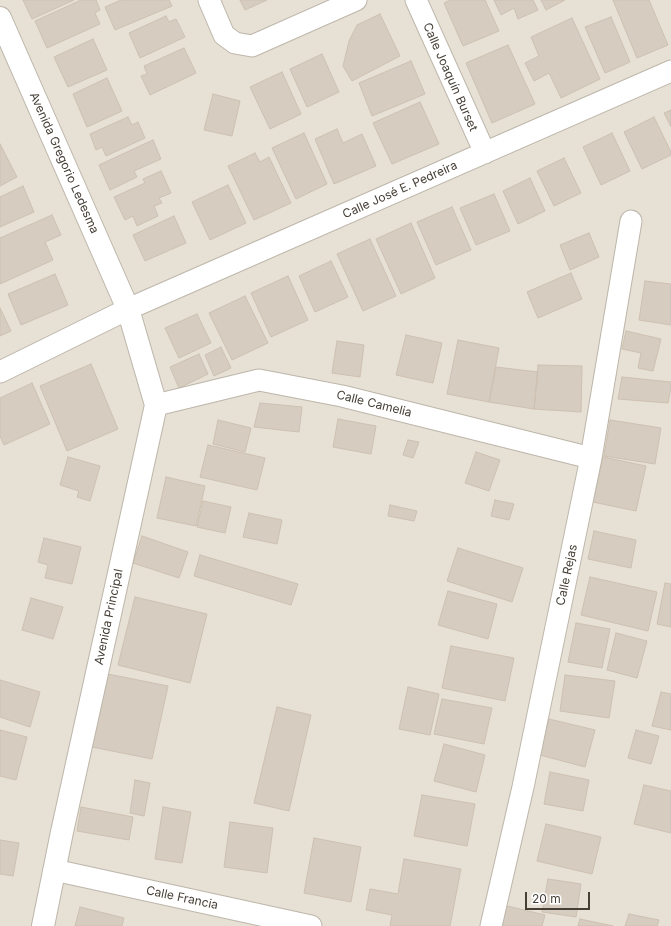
<!DOCTYPE html>
<html>
<head>
<meta charset="utf-8">
<style>
  body { margin:0 }
  #map { position:relative; width:671px; height:926px; overflow:hidden; background:#f2eee7; font-family:Inter,sans-serif }
  canvas { display:block }
  .scale { position:absolute; left:525px; top:892px; width:65px; height:18px; box-sizing:border-box; border:2px solid #453f36; border-top:0; padding-left:5px; font-size:12px; line-height:14px; white-space:nowrap; color:#453f36; -webkit-text-stroke:3px #fff; paint-order:stroke }
</style>
</head>
<body>
<div id="map">
<canvas width="671" height="926"></canvas>
<div class="scale">20 m</div>
</div>
<script>
const context = document.querySelector('canvas').getContext('2d');
context.lineJoin = 'round';
function paint(path, color) {
  context.fillStyle = color;
  context.fill(path, 'evenodd');
}
function toPath(rows) {
  const path = new Path2D();
  for (const r of rows) {
    path.moveTo(r[0], r[1]);
    for (let i = 2; i < r.length; i += 2) path.lineTo(r[i], r[i + 1]);
  }
  return path;
}
function strokePath(path, color, width, dash) {
  context.strokeStyle = color;
  context.lineWidth = width;
  context.lineCap = dash ? 'butt' : 'round';
  context.setLineDash(dash || []);
  context.stroke(path);
}
function drawText(font, color, halo, rows, align = 'center') {
  context.font = font + ' Inter,sans-serif';
  context.lineWidth = 3;
  context.setLineDash([]);
  context.textBaseline = 'middle';
  context.strokeStyle = halo;
  context.fillStyle = color;
  for (const [text, x, y, turn = 0] of rows) {
    context.save();
    context.translate(x, y);
    context.rotate((+turn || 0) * Math.PI / 180);
    context.textAlign = isNaN(turn) ? turn : align;
    if (halo) context.strokeText(text, 0, 0);
    context.fillText(text, 0, 0);
    context.restore();
  }
}
const residential = toPath([
  [0,0,671,0,671,926,0,926]
]);
const building = toPath([
  [23,0,74,0,32,19,23,0],
  [81,0,96,0,100,10,95,13,100,24,47,48,35,21,81,0],
  [121,0,169,0,172,6,115,30,105,7,121,0],
  [240,0,267,0,245,10,240,0],
  [450,0,485,0,499,31,463,46,444,3,450,0],
  [494,0,533,0,538,10,518,19,514,8,501,15,494,0],
  [541,0,565,0,546,10,541,0],
  [613,0,649,0,668,45,637,58,613,0],
  [380,14,400,56,352,81,343,66,349,41,357,25,380,14],
  [166,16,169,22,176,19,185,37,140,58,129,33,166,16],
  [611,17,630,62,605,73,585,27,611,17],
  [572,18,600,79,561,98,549,73,534,81,525,63,539,56,531,37,572,18],
  [93,39,107,70,68,87,54,57,93,39],
  [508,45,535,104,492,123,466,63,508,45],
  [184,48,196,73,150,95,141,76,147,74,144,66,184,48],
  [322,54,339,92,307,107,290,69,322,54],
  [411,61,425,94,372,116,359,83,411,61],
  [282,72,301,114,270,129,250,87,282,72],
  [107,78,122,111,87,127,73,94,107,78],
  [213,94,240,101,232,136,204,130,213,94],
  [420,102,439,144,392,164,373,123,420,102],
  [671,110,671,127,664,113,671,110],
  [128,117,132,125,138,122,145,138,106,156,102,147,96,150,90,134,128,117],
  [654,117,671,152,671,155,642,169,624,132,654,117],
  [337,129,343,143,362,134,376,166,334,184,315,139,337,129],
  [304,133,327,184,296,199,272,148,304,133],
  [612,133,630,171,601,185,583,147,612,133],
  [153,140,161,159,134,171,137,177,110,190,99,165,153,140],
  [0,144,17,177,0,186,0,144],
  [255,153,260,162,269,157,291,203,254,220,228,166,255,153],
  [564,158,581,193,554,206,537,171,564,158],
  [161,171,171,193,159,198,162,203,154,206,158,216,137,226,133,216,125,220,114,197,145,183,143,179,161,171],
  [530,178,545,211,518,224,503,191,530,178],
  [228,185,246,223,210,240,192,202,228,185],
  [23,186,34,212,0,227,0,197,23,186],
  [494,194,510,231,476,245,460,208,494,194],
  [452,207,471,250,436,265,417,222,452,207],
  [52,215,61,235,45,242,53,260,0,284,0,238,52,215],
  [174,216,186,243,145,261,133,235,174,216],
  [411,223,435,278,401,294,376,239,411,223],
  [589,233,599,257,570,270,560,245,589,233],
  [370,239,396,296,363,311,337,254,370,239],
  [331,261,348,297,315,312,299,276,331,261],
  [571,273,582,299,538,318,527,292,571,273],
  [55,274,68,305,21,325,8,294,55,274],
  [288,276,308,320,271,337,251,293,288,276],
  [645,281,671,284,671,325,639,320,645,281],
  [245,296,268,343,232,360,209,313,245,296],
  [0,308,11,331,0,336,0,308],
  [197,314,211,343,179,358,165,328,197,314],
  [626,331,661,339,653,371,638,368,641,353,622,349,626,331],
  [406,335,442,343,433,383,396,375,406,335],
  [458,340,499,348,489,402,447,394,458,340],
  [337,341,364,345,360,377,332,373,337,341],
  [221,347,231,368,214,376,205,355,221,347],
  [199,354,208,374,179,388,170,367,199,354],
  [91,364,118,429,67,451,40,386,91,364],
  [538,365,582,366,581,412,534,409,538,365],
  [496,367,538,372,534,409,489,402,496,367],
  [622,377,671,382,671,387,668,403,618,399,622,377],
  [32,383,50,424,4,445,0,436,0,398,32,383],
  [260,403,302,407,299,432,254,427,260,403],
  [338,419,376,426,371,454,333,447,338,419],
  [218,420,251,428,245,452,213,444,218,420],
  [610,420,661,428,655,464,604,456,610,420],
  [408,440,419,442,413,458,403,455,408,440],
  [208,445,265,458,257,490,200,477,208,445],
  [476,452,500,460,489,491,465,483,476,452],
  [68,457,100,466,90,501,77,497,79,491,60,485,68,457],
  [603,457,646,466,636,511,593,502,603,457],
  [166,477,205,486,196,526,157,518,166,477],
  [495,500,514,504,509,520,491,516,495,500],
  [203,501,231,507,225,533,197,527,203,501],
  [390,505,417,511,414,521,388,516,390,505],
  [249,513,282,520,277,544,243,537,249,513],
  [594,531,636,540,631,568,588,559,594,531],
  [142,536,188,552,179,578,133,563,142,536],
  [44,538,81,547,72,584,45,578,48,565,38,562,44,538],
  [458,548,523,568,512,602,447,581,458,548],
  [200,555,298,584,291,605,194,576,200,555],
  [590,577,657,592,648,631,581,615,590,577],
  [665,583,671,584,671,627,657,624,665,583],
  [448,591,497,604,488,639,438,625,448,591],
  [135,597,207,614,190,683,118,665,135,597],
  [31,598,63,607,53,639,22,630,31,598],
  [576,623,610,629,602,668,568,662,576,623],
  [616,633,647,641,637,678,607,670,616,633],
  [451,646,514,658,505,701,442,688,451,646],
  [108,674,168,686,152,759,92,747,108,674],
  [565,675,615,681,609,718,560,711,565,675],
  [0,680,40,692,30,727,0,717,0,680],
  [408,687,439,694,430,735,399,729,408,687],
  [661,692,671,694,671,730,652,726,661,692],
  [442,699,492,708,484,744,434,734,442,699],
  [277,707,311,715,289,811,254,803,277,707],
  [549,719,595,730,585,767,540,755,549,719],
  [0,730,27,737,16,780,0,776,0,730],
  [636,730,659,736,651,764,628,758,636,730],
  [444,744,485,755,476,792,434,781,444,744],
  [550,772,589,780,583,811,544,804,550,772],
  [135,780,150,783,144,816,130,813,135,780],
  [644,785,671,791,671,833,634,824,644,785],
  [422,795,475,804,467,846,414,836,422,795],
  [81,807,133,817,129,840,77,831,81,807],
  [163,807,191,812,182,863,155,859,163,807],
  [230,822,273,828,267,873,224,867,230,822],
  [546,824,601,837,592,874,537,861,546,824],
  [314,838,361,847,351,902,304,893,314,838],
  [0,840,19,843,13,876,0,874,0,840],
  [404,859,461,869,450,926,390,926,392,915,366,910,370,889,398,894,404,859],
  [548,879,581,884,576,917,542,912,548,879],
  [499,904,545,915,542,926,494,926,499,904],
  [80,907,124,918,122,926,75,926,80,907],
  [629,914,659,920,657,926,625,926,629,914],
  [580,919,613,926,578,926,580,919]
]);
const minor = toPath([
  [209,0,224,35,235,43,252,46,356,0],
  [416,0,485,153],
  [0,372,128,309,671,71],
  [156,405,259,380,342,396,591,458],
  [54,870,311,926],
  [491,926,523,787,591,458,631,221]
]);
const tertiary = toPath([
  [0,18,128,309,156,405,62,832,43,926]
]);
const streetNames = [
  ["Calle Joaquín Burset",450,77,66],
  ["Avenida Gregorio Ledesma",64,163,66],
  ["Calle José E. Pedreira",400,190,-24],
  ["Calle Camelia",374,404,14],
  ["Calle Rejas",567,575,-78],
  ["Avenida Principal",109,617,-78],
  ["Calle Francia",182,898,12]
];
paint(residential, '#e6e0d5');
paint(building, '#d6ccc0');
strokePath(building, '#cec1b1', 1);
strokePath(minor, '#bdb6aa', 23);
strokePath(tertiary, '#bdb6aa', 24);
strokePath(minor, '#fff', 21);
strokePath(tertiary, '#fff', 22);
drawText('12px', '#453f36', '#fff', streetNames);
</script>
</body>
</html>
